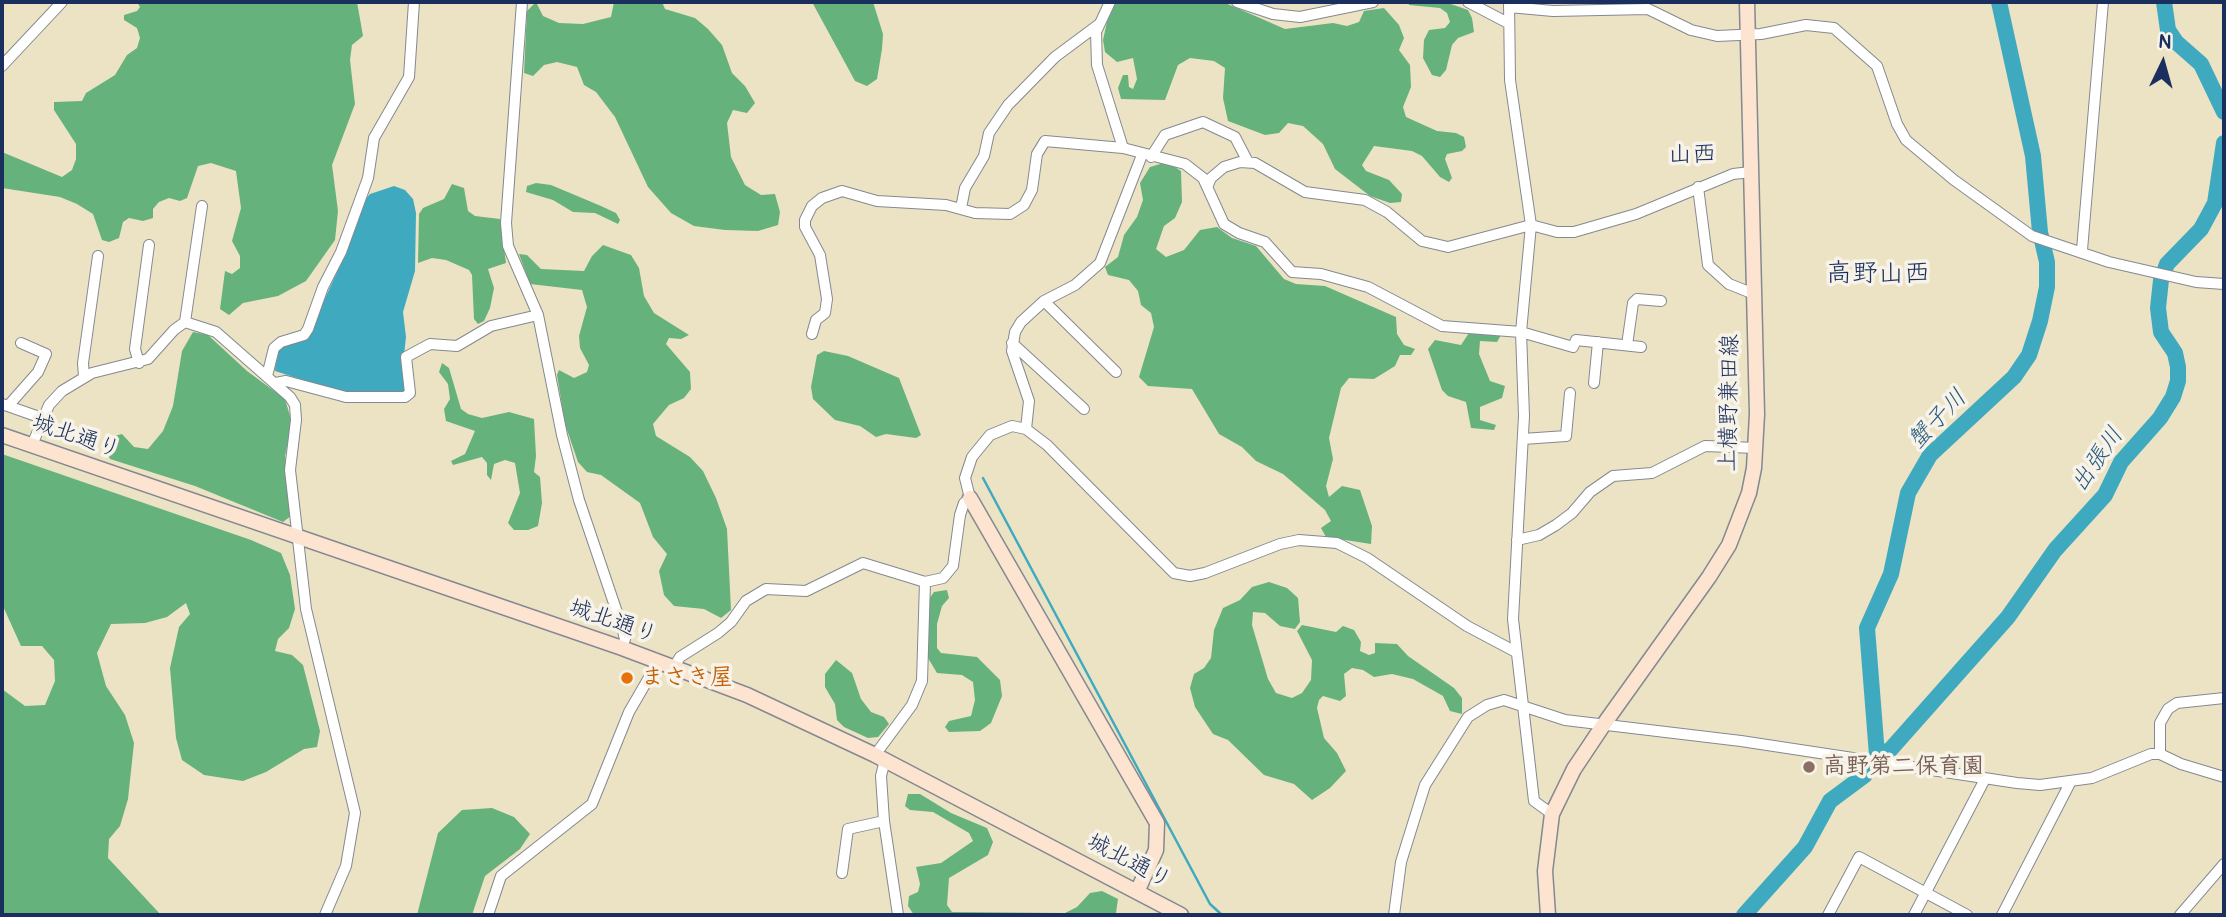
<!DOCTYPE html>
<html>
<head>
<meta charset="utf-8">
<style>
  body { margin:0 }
  #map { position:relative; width:2226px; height:917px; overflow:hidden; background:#ece3c4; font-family:Pangolin,sans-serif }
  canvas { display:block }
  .frame { position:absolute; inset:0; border:4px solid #1b2f5e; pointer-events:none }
  .north { position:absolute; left:2128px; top:28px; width:70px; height:70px; -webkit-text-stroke:5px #f7f3e8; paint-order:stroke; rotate:5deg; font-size:19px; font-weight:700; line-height:28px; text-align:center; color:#1b2f5e }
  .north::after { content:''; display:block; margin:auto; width:24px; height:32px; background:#1b2f5e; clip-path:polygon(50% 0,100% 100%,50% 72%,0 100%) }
</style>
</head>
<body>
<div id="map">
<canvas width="2226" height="917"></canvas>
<div class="frame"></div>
<div class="north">N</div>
</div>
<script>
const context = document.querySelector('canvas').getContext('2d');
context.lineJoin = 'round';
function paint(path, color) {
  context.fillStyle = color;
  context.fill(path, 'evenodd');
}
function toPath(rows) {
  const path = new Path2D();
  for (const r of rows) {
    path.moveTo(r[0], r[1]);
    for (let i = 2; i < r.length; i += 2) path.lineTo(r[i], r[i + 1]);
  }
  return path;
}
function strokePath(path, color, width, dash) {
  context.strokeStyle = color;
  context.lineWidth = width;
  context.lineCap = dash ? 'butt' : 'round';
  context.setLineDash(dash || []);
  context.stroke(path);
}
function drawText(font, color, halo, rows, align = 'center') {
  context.font = font + ' Pangolin,"Klee One",sans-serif';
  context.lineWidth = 7;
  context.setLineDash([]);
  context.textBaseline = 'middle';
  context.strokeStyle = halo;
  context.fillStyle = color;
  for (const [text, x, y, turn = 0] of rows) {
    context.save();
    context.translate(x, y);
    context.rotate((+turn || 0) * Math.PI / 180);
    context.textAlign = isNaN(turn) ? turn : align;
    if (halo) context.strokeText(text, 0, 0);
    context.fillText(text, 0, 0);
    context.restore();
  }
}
const forest = toPath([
  [137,2,357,2,363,36,352,45,350,60,355,104,332,165,338,211,335,240,306,281,278,296,243,303,229,315,220,309,225,271,232,274,240,268,240,256,232,241,241,208,236,171,211,163,198,166,187,198,180,201,169,198,159,202,153,209,153,218,143,221,129,218,123,222,119,238,109,242,102,240,93,214,77,204,60,197,2,188,2,152,62,177,72,170,76,159,76,144,54,110,54,102,82,101,86,93,115,75,127,55,137,48,140,38,137,28,124,20,124,15,137,11,140,7],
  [536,2,543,16,559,23,583,24,611,17,614,2,662,2,665,9,695,18,708,29,722,45,732,73,745,86,755,103,747,113,733,110,727,123,731,157,745,185,761,195,775,194,780,212,778,225,758,231,725,230,694,226,671,213,648,187,615,117,596,92,584,85,577,67,557,62,544,65,533,76,524,73,527,11],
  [812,2,873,2,883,34,882,49,877,79,867,86,855,81],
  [1116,2,1223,2,1285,29,1333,23,1347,26,1359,22,1364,11,1384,8,1399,25,1404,38,1399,50,1410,65,1411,87,1403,107,1406,117,1437,131,1456,133,1464,137,1466,147,1462,151,1447,154,1445,159,1452,178,1449,182,1440,177,1422,156,1412,151,1374,146,1362,165,1366,171,1389,180,1402,194,1401,202,1390,203,1370,196,1335,169,1323,144,1303,126,1288,123,1279,133,1265,135,1228,121,1223,98,1225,68,1214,61,1190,58,1178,65,1165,100,1121,99,1118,88,1123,75,1128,75,1129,87,1133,89,1137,79,1133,58,1117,62,1105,52,1103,40,1107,22],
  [1408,2,1445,2,1468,10,1472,18,1474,32,1458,38,1452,45,1446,70,1440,77,1432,75,1423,58,1424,40,1429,30,1445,28,1450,22,1447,13,1440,8,1409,5],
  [1167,162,1181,171,1182,202,1175,218,1164,226,1156,249,1166,257,1184,250,1200,230,1217,227,1232,238,1256,246,1284,279,1296,284,1325,286,1396,317,1397,334,1404,345,1415,349,1411,355,1400,355,1395,366,1374,379,1349,378,1341,388,1329,438,1333,459,1326,486,1329,497,1342,486,1360,490,1372,526,1371,544,1326,537,1321,528,1331,521,1325,510,1283,474,1256,461,1242,447,1219,434,1192,389,1148,386,1139,377,1154,327,1151,313,1141,305,1138,291,1129,280,1108,275,1105,267,1118,257,1124,235,1137,217,1143,200,1140,183,1150,167],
  [536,183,551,185,601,206,616,213,620,220,618,224,595,213,573,212,553,200,526,192,527,186],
  [452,184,464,188,468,211,475,216,500,219,506,263,488,269,494,288,490,308,484,321,478,324,474,319,472,275,469,270,446,260,432,258,418,263,419,214,423,208,444,199],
  [603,245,631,255,639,268,644,296,654,313,689,335,681,339,669,338,666,344,690,372,691,389,684,398,669,405,653,424,656,436,690,457,703,471,716,498,727,529,731,610,721,618,704,609,674,606,664,595,659,571,667,554,653,537,640,503,601,475,587,472,578,462,565,424,557,375,559,370,574,378,587,372,589,365,580,348,579,336,587,307,582,290,530,284,519,254,527,255,541,269,584,271,592,256],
  [193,332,208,335,247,371,285,399,292,423,285,456,292,515,283,522,195,486,110,459,104,444,110,437,122,434,134,447,148,449,163,431,173,406,182,351],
  [1469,333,1501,335,1497,342,1480,341,1479,354,1490,381,1505,386,1502,398,1480,407,1480,420,1496,425,1494,430,1471,428,1466,402,1448,396,1442,390,1428,349,1435,340,1461,345],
  [824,351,848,356,899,378,921,435,916,438,886,434,876,437,860,426,835,420,813,399,811,387,817,355],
  [442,363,449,368,461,409,468,414,482,418,509,412,534,419,536,456,534,472,540,477,542,503,538,526,528,530,514,530,508,523,520,493,515,463,505,460,494,464,491,480,487,475,487,463,482,457,453,465,451,461,465,454,475,431,446,421,444,409,450,399,448,384,439,372],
  [2,454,251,540,281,553,290,575,295,609,289,628,278,639,275,651,292,655,303,665,320,731,317,747,304,749,266,772,243,781,204,775,182,760,176,738,170,668,179,627,190,614,186,603,167,617,145,623,111,624,97,653,106,686,125,715,134,743,128,799,120,826,109,839,108,858,161,915,2,915,2,689,25,706,45,705,55,681,54,660,42,646,21,646,2,604],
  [1269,582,1287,588,1298,598,1300,622,1295,629,1280,626,1265,613,1253,612,1252,625,1268,679,1276,693,1292,698,1302,693,1311,680,1312,660,1297,631,1302,625,1336,632,1343,626,1354,630,1361,642,1360,651,1369,655,1375,653,1375,643,1397,644,1408,656,1454,688,1462,698,1462,714,1450,711,1443,696,1413,679,1392,674,1374,677,1363,670,1352,668,1344,674,1346,696,1340,701,1323,696,1319,700,1317,708,1324,738,1337,753,1346,771,1330,788,1312,800,1294,784,1264,775,1228,740,1213,734,1195,707,1190,688,1194,674,1204,668,1211,658,1214,630,1223,608,1240,600,1252,587],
  [947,590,949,598,942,606,937,624,937,648,941,653,977,657,1000,680,1002,696,991,723,980,731,949,732,945,727,949,721,971,716,975,700,973,682,962,675,937,673,928,658,925,633,929,599,934,592],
  [836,660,852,673,861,699,871,712,884,717,889,724,878,737,868,738,844,727,837,720,835,704,825,687,825,674],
  [908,794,920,794,951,813,987,828,993,842,988,855,949,878,947,905,952,912,1065,913,1077,907,1090,893,1102,891,1118,899,1116,913,1114,915,914,915,908,906,909,896,918,892,920,884,916,867,941,863,973,841,969,833,933,812,910,810,905,806],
  [492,808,514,817,530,834,520,849,485,876,472,915,417,915,438,833,462,810]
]);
const water = toPath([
  [394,186,405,190,413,199,416,213,415,271,403,312,406,337,403,365,405,391,337,391,275,371,276,352,283,346,307,337,345,255,363,202,370,194]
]);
const stream = toPath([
  [983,478,1210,904,1222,915]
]);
const river = toPath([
  [2164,2,2168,30,2176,42,2201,64,2224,112],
  [1877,755,1890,750,2008,617,2055,550,2105,495,2121,462,2160,418,2173,397,2178,381,2178,367,2175,353,2161,332,2158,308,2161,280,2167,264,2201,229,2215,203,2224,143],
  [1744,915,1805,847,1830,801,1865,775,1877,755,1867,628,1891,574,1908,493,1930,455,2014,377,2029,355,2040,321,2047,287,2047,262,2040,232,2033,156,1999,2]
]);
const street = toPath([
  [522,2,506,223,508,246,538,315,562,435,579,500,622,627,625,639,622,648],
  [1110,2,1096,32,1097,65,1123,148],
  [1237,2,1273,14,1300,17,1373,2],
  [1468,2,1508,23],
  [1509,2,1510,80,1531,225,1521,332,1524,416,1513,619,1534,801,1552,814],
  [1509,7,1553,11,1648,9,1691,30,1717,36,1761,34,1806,25,1834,28,1877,66,1897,124,1906,140,1954,180,2032,236,2109,262,2196,282,2224,284],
  [2,66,62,2],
  [1151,157,1165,135,1203,122,1235,137,1248,162],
  [1208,185,1211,178,1224,167,1240,162,1255,163,1305,192,1365,200,1387,212,1422,241,1448,247,1531,225,1557,232,1574,232,1636,214,1733,174,1751,172],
  [1698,187,1708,265,1729,284,1754,294],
  [961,208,965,188,984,156,989,133,1008,105,1055,57,1098,25],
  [2082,250,2103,2],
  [1044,301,1116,372],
  [185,322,202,206],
  [812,334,816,320,825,313,827,299,820,255,805,227,805,220,812,206,822,198,842,191,877,201,946,205,975,213,1010,214,1024,205,1032,190,1037,154,1045,141,1123,148,1185,164,1203,178,1224,224,1239,233,1265,242,1292,272,1321,274,1368,287,1442,326,1521,332,1573,347,1576,340,1641,347],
  [1012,343,1084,409],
  [1627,345,1633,303,1637,299,1661,301],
  [139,363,135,349,149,245],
  [267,376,274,348,281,342,304,335,308,329,323,287,341,252,368,178,374,138,409,77,414,2],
  [84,377,83,363,98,256],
  [276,383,286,381,346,397,405,397,410,393,406,357,430,344,457,346,491,326,538,315],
  [1594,383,1598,342],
  [2,404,42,418],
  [8,406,38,372,46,354,21,343],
  [1026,429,1029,401,1012,351,1015,332,1021,322,1044,301,1075,285,1100,263,1142,155],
  [1523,439,1566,436,1570,393],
  [32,445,49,405,62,391,92,373,148,359,174,330,185,322,216,332,290,397,295,405,296,420,290,470,306,609,355,813,346,866,325,915],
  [1517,540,1539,535,1556,525,1572,513,1590,492,1613,476,1652,473,1705,446,1756,448],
  [674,667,680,657,718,633,731,622,746,601,766,589,806,591,863,563,925,582,943,578,953,566,960,515,964,503,970,498,965,478,972,457,990,435,1012,426,1026,429,1047,445,1174,573,1190,576,1205,573,1280,544,1299,540,1337,543,1367,558,1467,626,1516,652],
  [2160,754,2160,723,2168,709,2177,703,2224,698],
  [875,755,912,705,922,681,925,582],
  [885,760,881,776,884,821,898,915],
  [842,873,848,829,884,821],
  [488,915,501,876,592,804,629,712,658,662],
  [1394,915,1401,862,1425,785,1468,717,1487,705,1504,700,1565,720,1741,741,2017,783,2040,785,2092,778,2151,754,2160,754,2181,764,2224,777],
  [1828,915,1859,857,1967,915],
  [1914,915,1985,779],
  [2002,915,2070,783],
  [2180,915,2224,864]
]);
const secondary = toPath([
  [2,435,622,648,747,695,875,755,1181,915],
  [970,498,1157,823,1156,850,1137,892],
  [1548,915,1545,871,1552,814,1574,769,1604,724,1709,577,1729,545,1749,493,1754,468,1757,414,1747,2]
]);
const markers = [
  [627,678,7,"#e8710a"],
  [1809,767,7,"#8d6e63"]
];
const streetNames = [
  ["上横野兼田線",1730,403,-89],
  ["城北通り",76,437,19],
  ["城北通り",613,622,19],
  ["城北通り",1129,862,28]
];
const foodNames = [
  ["まさき屋",641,678]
];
const educationNames = [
  ["高野第二保育園",1823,767]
];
const neighbourhoodNames = [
  ["山西",1692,155]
];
const waterNames = [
  ["蟹子川",1938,420,-46],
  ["出張川",2098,460,-55]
];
const quarterNames = [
  ["高野山西",1878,274]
];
paint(forest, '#66b27d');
paint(water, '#3faabf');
strokePath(stream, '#3faabf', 2.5);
strokePath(river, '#3faabf', 16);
strokePath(street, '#848991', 12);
strokePath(secondary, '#848991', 17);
strokePath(street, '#fff', 10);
strokePath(secondary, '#fde4d1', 14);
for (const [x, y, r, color] of markers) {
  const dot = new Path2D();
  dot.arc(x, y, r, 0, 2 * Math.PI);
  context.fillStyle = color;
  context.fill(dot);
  strokePath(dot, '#f7f3e8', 2.5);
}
drawText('23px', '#1b2f5e', '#f7f3e8', streetNames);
drawText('bold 23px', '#c56008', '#f7f3e8', foodNames, 'left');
drawText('bold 23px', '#785e54', '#f7f3e8', educationNames, 'left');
drawText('24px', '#1b2f5e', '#f7f3e8', neighbourhoodNames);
drawText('italic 24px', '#285a80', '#f7f3e8', waterNames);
drawText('26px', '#1b2f5e', '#f7f3e8', quarterNames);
</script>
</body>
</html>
